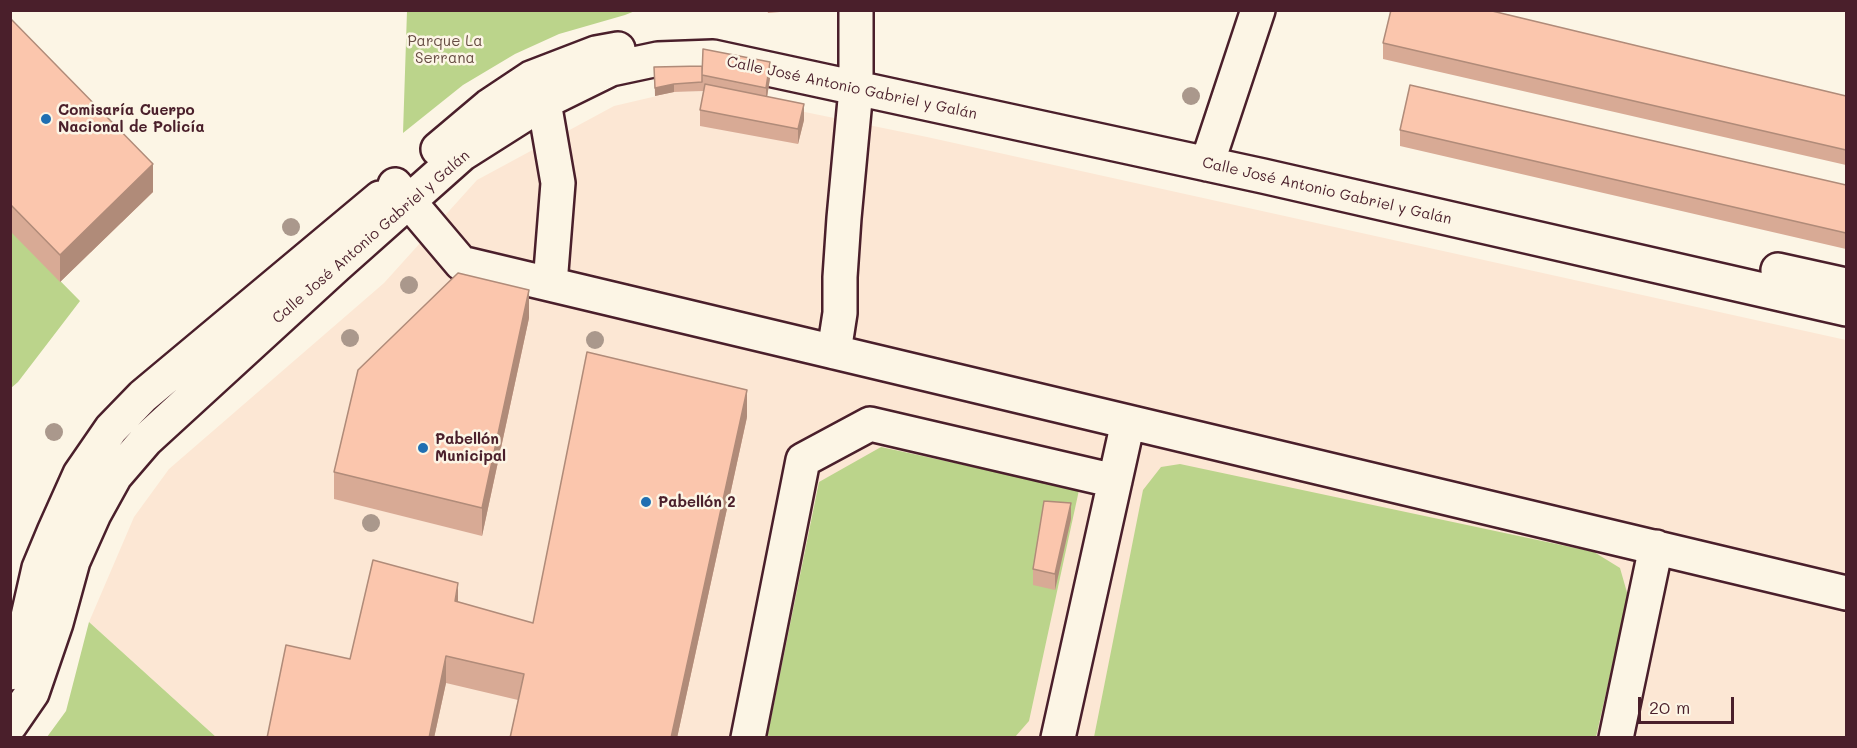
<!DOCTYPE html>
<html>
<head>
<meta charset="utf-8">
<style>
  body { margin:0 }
  #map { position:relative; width:1857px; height:748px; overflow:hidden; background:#fcf5e5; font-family:Mali,sans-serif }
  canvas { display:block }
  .frame { position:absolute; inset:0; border:12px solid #4a1f2b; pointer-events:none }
  .scale { position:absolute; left:1638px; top:697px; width:96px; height:27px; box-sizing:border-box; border:3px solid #4a1f2b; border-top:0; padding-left:8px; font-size:18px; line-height:21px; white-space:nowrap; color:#4a1f2b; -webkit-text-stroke:4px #fcf5e5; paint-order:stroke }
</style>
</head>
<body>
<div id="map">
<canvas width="1857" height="748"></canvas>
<div class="frame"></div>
<div class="scale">20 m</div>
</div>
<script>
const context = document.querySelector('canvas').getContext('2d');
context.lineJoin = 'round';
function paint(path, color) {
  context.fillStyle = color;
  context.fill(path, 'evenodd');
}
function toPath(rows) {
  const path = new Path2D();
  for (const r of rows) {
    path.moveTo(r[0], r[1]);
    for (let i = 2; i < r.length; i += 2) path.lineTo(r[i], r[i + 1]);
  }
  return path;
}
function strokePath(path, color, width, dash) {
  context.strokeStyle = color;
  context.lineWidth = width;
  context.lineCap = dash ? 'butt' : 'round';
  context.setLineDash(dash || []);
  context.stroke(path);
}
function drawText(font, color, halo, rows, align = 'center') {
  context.font = font + ' Mali,sans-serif';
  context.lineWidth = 5;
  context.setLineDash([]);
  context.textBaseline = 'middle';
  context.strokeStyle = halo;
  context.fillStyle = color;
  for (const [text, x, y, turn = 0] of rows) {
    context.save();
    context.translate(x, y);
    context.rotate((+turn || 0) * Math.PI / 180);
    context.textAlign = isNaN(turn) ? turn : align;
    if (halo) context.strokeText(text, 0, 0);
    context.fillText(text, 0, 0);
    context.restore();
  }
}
const built = toPath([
  [702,91,927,137,1846,340,1846,737,216,737,89,622,134,517,169,469,384,283,477,180,614,106,674,92]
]);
const green = toPath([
  [407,11,407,10,635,11,625,15,559,34,515,54,463,85,403,133],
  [11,231,80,301,18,382,11,388],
  [881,447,1079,490,1029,721,1015,737,767,738,819,482],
  [1180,464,1594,552,1620,568,1628,596,1596,737,1094,737,1143,490,1161,467],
  [89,622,216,737,47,737,66,711]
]);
const minor = toPath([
  [535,85,544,102,558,183,550,284],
  [438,149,489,106,531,78,596,53,618,49],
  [1207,164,1258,10],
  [395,185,461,263,1846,593],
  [1778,270,1846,285],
  [834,352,840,313,840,277,844,218,856,89,856,10],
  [10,673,17,665,39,568,54,532,80,474,111,429,143,396,380,198],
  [10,725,32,693,56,623,73,561,94,514,115,476,146,440,336,266,462,154,544,102,611,69,658,59,713,57,1263,176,1846,309],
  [748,738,803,460,870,424,1115,481],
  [1058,738,1128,422],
  [1616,738,1656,547]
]);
const trees = [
  [1191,96],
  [291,227],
  [409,285],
  [350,338],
  [595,340],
  [54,432],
  [371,523]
];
const wall = toPath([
  [767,10,804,10,768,13],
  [10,18,153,192,60,282,10,231],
  [1383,43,1846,96,1846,165,1383,59],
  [654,67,770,78,767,97,804,120,798,144,700,126,700,110,704,91,674,92,655,96],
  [1400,130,1846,185,1846,249,1400,146],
  [529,318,482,536,334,499,334,472],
  [747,417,677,738,510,738,518,700,446,683,434,738,267,738,350,659,458,602,533,623],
  [1071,519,1055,590,1033,585,1033,569]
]);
const shadedWall = toPath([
  [770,62,770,78,766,104,766,88],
  [674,84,674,92,655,96,655,88],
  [804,104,804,120,798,144,798,129],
  [153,164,153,192,60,282,60,255],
  [529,290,529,318,482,536,482,508],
  [747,390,747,417,677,738,671,738],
  [1071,503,1071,519,1055,590,1055,574],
  [458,583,458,610,455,601],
  [446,656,446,683,434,738,429,738]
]);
const building = toPath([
  [1391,10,1488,10,1846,96,1846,150,1383,43,1391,10],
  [10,18,153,164,60,255,10,204,10,18],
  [703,49,770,62,766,88,702,75,703,49],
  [702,66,702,82,674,84,655,88,654,67,702,66],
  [705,84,804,104,798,129,700,110,705,84],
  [1410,85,1846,185,1846,233,1400,130,1410,85],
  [458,273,529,290,482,508,334,472,358,370,458,273],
  [587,352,747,390,671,738,510,738,524,674,446,656,429,738,267,738,286,645,350,659,373,560,458,583,455,601,533,623,587,352],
  [1044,501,1071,503,1055,574,1033,569,1044,501]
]);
const markers = [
  [46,119,6,"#1f6fb2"],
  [423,448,6,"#1f6fb2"],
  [646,502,6,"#1f6fb2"]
];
const parkNames = [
  ["Parque La",445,41],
  ["Serrana",445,58]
];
const streetNames = [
  ["Calle José Antonio Gabriel y Galán",852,88,12],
  ["Calle José Antonio Gabriel y Galán",1327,191,13],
  ["Calle José Antonio Gabriel y Galán",371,237,-41]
];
const poiNames = [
  ["Comisaría Cuerpo",58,110],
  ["Nacional de Policía",58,127],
  ["Pabellón",435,439],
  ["Municipal",435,456],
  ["Pabellón 2",658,502]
];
paint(built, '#fce7d4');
paint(green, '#bbd48b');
strokePath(minor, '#4a1f2b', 38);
strokePath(minor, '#fcf5e5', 33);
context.fillStyle = '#aa988c';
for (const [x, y] of trees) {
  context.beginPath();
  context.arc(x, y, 9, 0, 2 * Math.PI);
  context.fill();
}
paint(wall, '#d8aa95');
paint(shadedWall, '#b08b79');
paint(building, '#fbc6ad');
strokePath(building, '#b08b79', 1.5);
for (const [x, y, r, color] of markers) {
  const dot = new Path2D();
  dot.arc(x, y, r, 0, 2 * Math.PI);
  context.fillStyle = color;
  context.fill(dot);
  strokePath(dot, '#fcf5e5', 2);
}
drawText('15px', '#664c43', '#fcf5e5', parkNames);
drawText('15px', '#4a1f2b', '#fcf5e5', streetNames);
drawText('bold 15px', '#4a1f2b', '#fcf5e5', poiNames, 'left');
</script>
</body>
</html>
